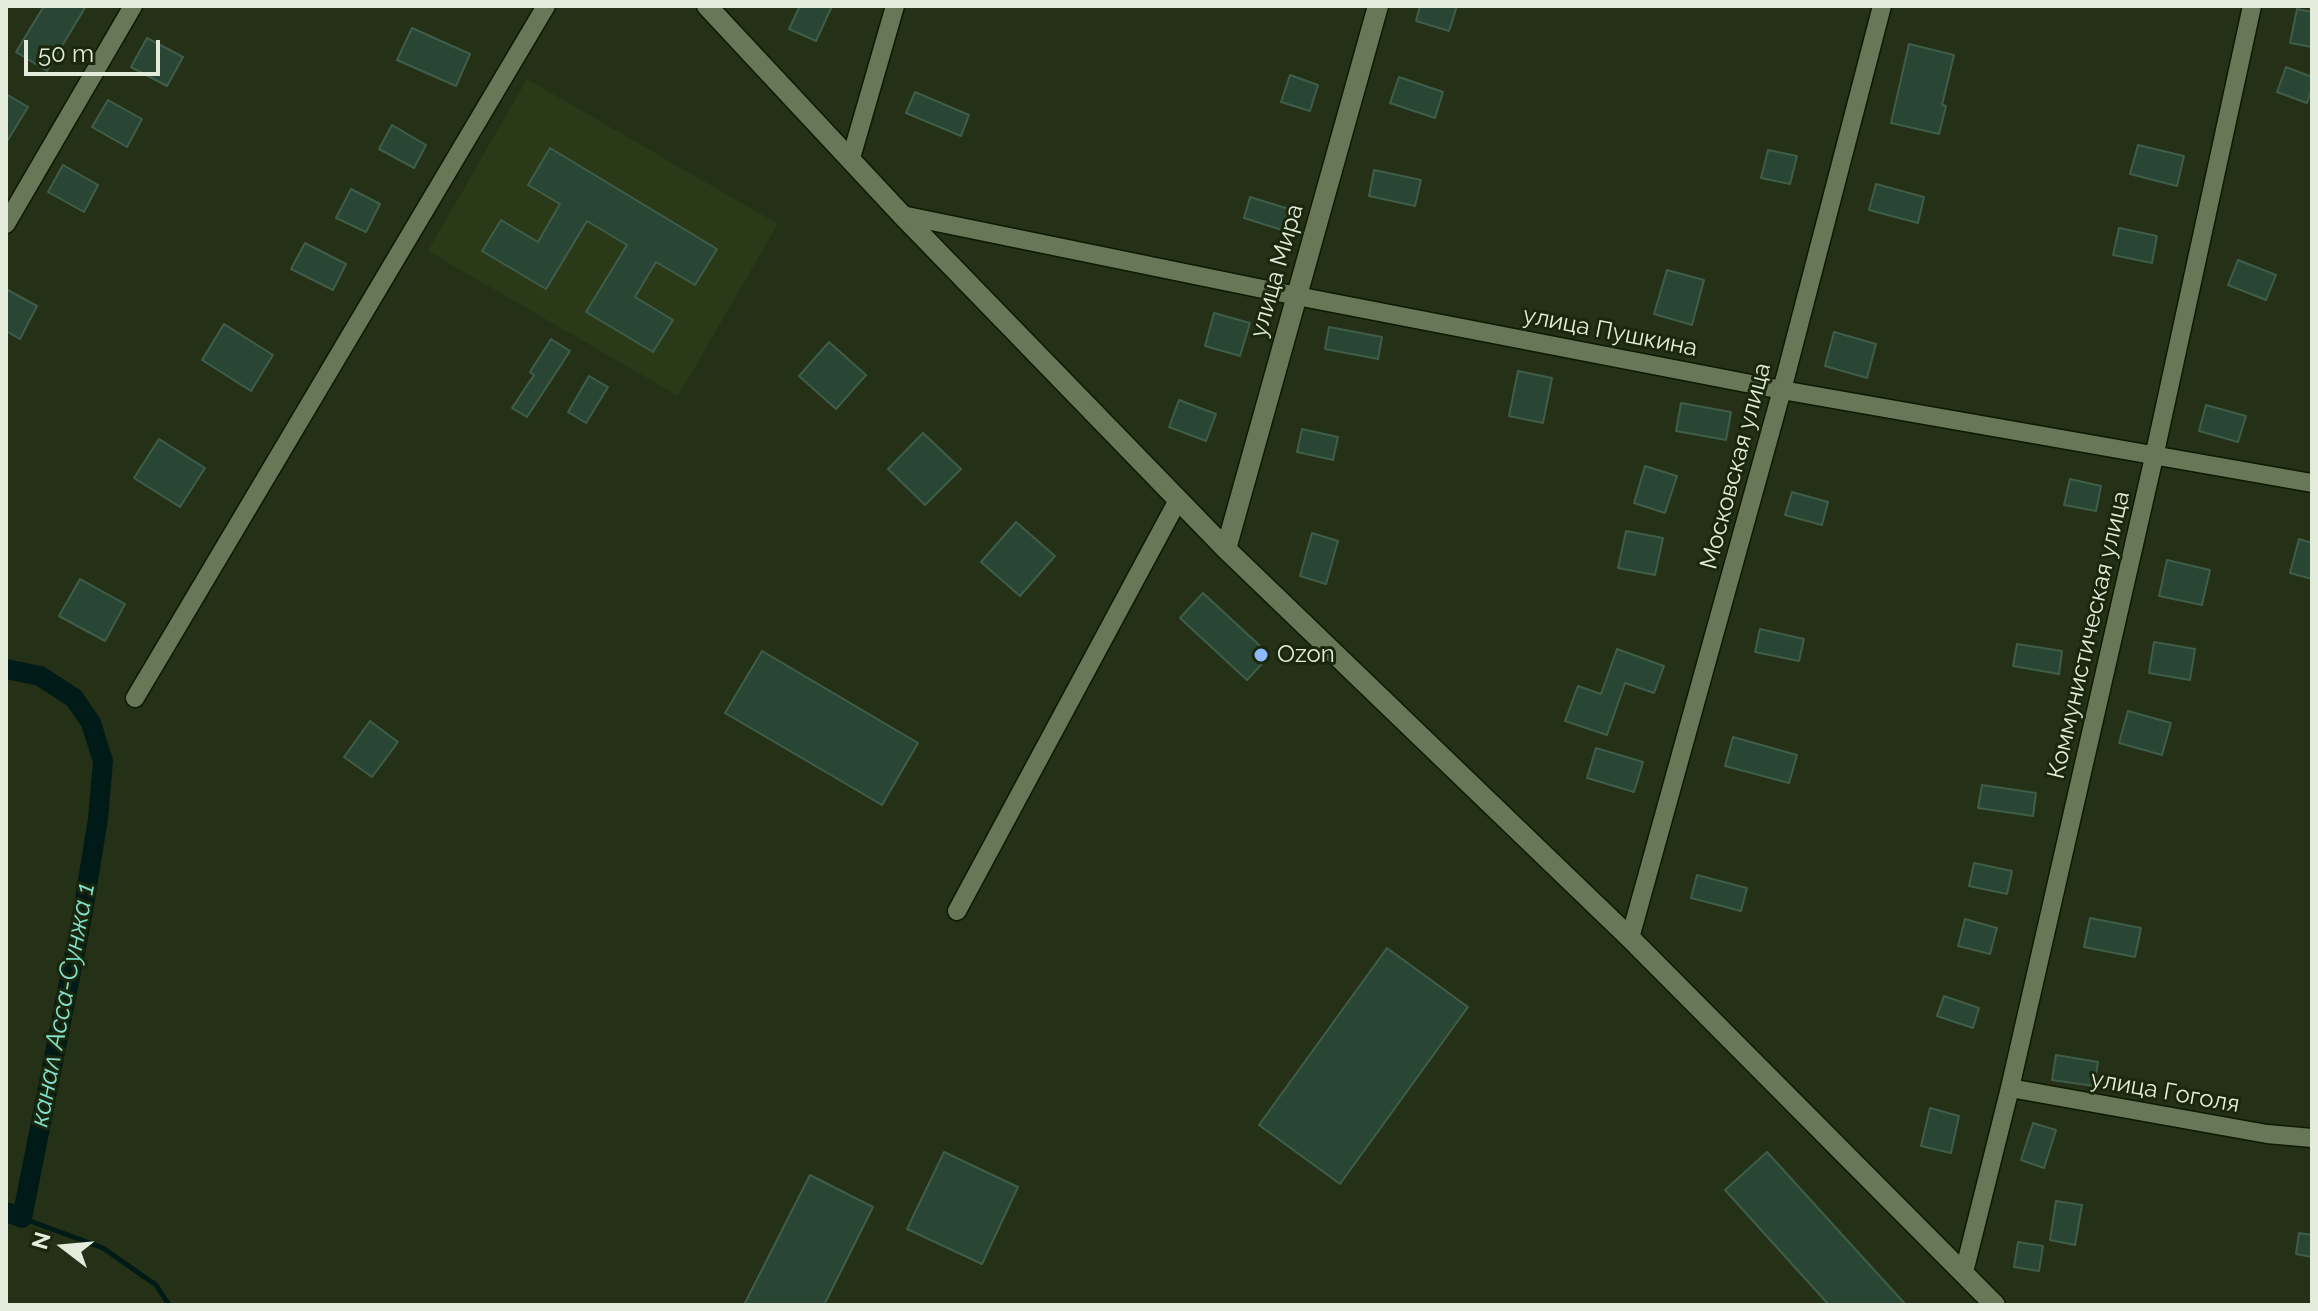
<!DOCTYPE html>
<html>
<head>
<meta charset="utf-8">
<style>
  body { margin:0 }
  #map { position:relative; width:2318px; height:1311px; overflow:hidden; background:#253116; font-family:Raleway,sans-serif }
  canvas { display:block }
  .frame { position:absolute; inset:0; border:8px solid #e3ecdb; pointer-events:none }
  .north { position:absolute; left:24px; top:1207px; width:80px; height:80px; -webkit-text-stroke:6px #1b270c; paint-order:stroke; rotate:286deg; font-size:22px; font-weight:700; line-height:32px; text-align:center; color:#e3ecdb }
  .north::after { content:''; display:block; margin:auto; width:28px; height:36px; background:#e3ecdb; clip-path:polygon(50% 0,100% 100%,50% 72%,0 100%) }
  .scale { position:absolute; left:24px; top:40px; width:136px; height:36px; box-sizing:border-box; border:4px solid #e3ecdb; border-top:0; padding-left:10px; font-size:24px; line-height:28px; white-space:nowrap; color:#e3ecdb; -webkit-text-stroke:6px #1b270c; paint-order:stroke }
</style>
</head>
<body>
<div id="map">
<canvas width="2318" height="1311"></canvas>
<div class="frame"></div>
<div class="north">N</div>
<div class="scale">50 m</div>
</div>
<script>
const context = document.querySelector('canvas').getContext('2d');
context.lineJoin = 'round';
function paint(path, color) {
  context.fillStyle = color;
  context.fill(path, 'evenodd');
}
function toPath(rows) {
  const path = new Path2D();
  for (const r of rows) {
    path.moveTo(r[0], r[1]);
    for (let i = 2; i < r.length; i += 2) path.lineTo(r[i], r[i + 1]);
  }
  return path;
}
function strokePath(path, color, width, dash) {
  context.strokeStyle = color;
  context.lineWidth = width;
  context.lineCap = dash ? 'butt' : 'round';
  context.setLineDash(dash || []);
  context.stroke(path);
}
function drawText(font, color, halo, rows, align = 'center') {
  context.font = font + ' Raleway,sans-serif';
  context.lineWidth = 6;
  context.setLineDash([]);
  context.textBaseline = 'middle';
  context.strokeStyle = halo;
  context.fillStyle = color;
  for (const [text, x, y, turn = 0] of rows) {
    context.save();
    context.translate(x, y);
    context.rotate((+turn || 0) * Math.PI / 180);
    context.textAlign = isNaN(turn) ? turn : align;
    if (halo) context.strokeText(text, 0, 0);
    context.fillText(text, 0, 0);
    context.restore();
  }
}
const built = toPath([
  [527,79,778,224,678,396,428,251]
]);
const stream = toPath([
  [22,1218,103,1248,156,1285,169,1305]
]);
const canal = toPath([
  [6,669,40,676,74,698,91,723,103,761,98,819,82,917,22,1218,6,1212]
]);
const building = toPath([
  [44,6,86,6,47,71,16,52,44,6],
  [800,6,832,6,816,41,789,29,800,6],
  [1420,6,1457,6,1449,31,1416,21,1420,6],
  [2297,9,2312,12,2312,47,2290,43,2297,9],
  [412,28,470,54,456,86,397,60,412,28],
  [147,38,183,57,167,86,131,67,147,38],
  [1909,44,1954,55,1942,105,1946,106,1939,134,1891,123,1909,44],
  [2286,67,2312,77,2312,88,2307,103,2277,92,2286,67],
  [1290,75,1318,85,1310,111,1281,102,1290,75],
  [1399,77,1443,92,1435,118,1390,103,1399,77],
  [915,92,969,115,961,136,906,113,915,92],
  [6,94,28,107,6,143,6,94],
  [108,100,142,119,127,147,92,127,108,100],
  [392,125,426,145,414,168,379,149,392,125],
  [2138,145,2184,156,2177,186,2130,174,2138,145],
  [550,148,717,249,695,285,656,262,635,297,673,320,653,352,586,312,627,245,587,221,546,289,482,251,501,220,538,242,560,204,528,185,550,148],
  [1768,150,1797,156,1790,184,1761,178,1768,150],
  [63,165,98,185,84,212,48,192,63,165],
  [1374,170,1421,180,1415,206,1369,196,1374,170],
  [1876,184,1924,197,1918,223,1869,210,1876,184],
  [351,189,380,204,366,232,336,218,351,189],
  [1250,197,1289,209,1282,230,1244,218,1250,197],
  [2119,228,2157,236,2152,263,2113,255,2119,228],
  [305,243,346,264,333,290,291,269,305,243],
  [2238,260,2276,275,2266,300,2228,285,2238,260],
  [1667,270,1704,280,1692,325,1654,314,1667,270],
  [6,289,37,306,20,339,6,331,6,289],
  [1214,313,1250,323,1240,356,1205,346,1214,313],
  [224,324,273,355,251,391,202,360,224,324],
  [1329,327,1382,337,1378,359,1325,349,1329,327],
  [1834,332,1876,344,1867,378,1825,366,1834,332],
  [551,339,570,351,527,417,512,408,534,375,530,372,551,339],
  [829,342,866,375,836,409,799,376,829,342],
  [1518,371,1552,378,1543,423,1509,416,1518,371],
  [589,376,608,387,586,423,568,412,589,376],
  [1179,400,1216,414,1206,441,1169,427,1179,400],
  [1681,403,1731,412,1726,440,1676,431,1681,403],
  [2206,405,2246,416,2238,442,2199,431,2206,405],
  [1302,429,1338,437,1333,460,1297,452,1302,429],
  [923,433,961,469,925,505,888,469,923,433],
  [159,439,205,468,180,507,134,478,159,439],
  [1645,466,1677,476,1665,513,1634,503,1645,466],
  [2070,479,2101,486,2096,511,2064,505,2070,479],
  [1792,492,1828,502,1822,525,1785,515,1792,492],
  [1016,522,1055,556,1020,596,981,562,1016,522],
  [1626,531,1663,538,1655,575,1618,568,1626,531],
  [1312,533,1338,541,1326,584,1300,576,1312,533],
  [2299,539,2312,543,2312,579,2290,573,2299,539],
  [2167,560,2210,570,2202,605,2159,596,2167,560],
  [80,579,125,604,105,641,59,616,80,579],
  [1203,593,1270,655,1247,680,1180,618,1203,593],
  [1760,629,1804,639,1799,661,1755,652,1760,629],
  [2154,642,2195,649,2190,680,2149,673,2154,642],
  [2017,644,2062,651,2059,674,2013,666,2017,644],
  [1617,649,1664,666,1654,693,1625,683,1607,735,1565,721,1578,686,1601,694,1617,649],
  [762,651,918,743,882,805,725,713,762,651],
  [2128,711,2171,723,2162,755,2119,743,2128,711],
  [370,721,398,742,372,777,344,757,370,721],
  [1733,737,1797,755,1789,783,1725,766,1733,737],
  [1596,748,1643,762,1634,792,1587,778,1596,748],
  [1982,785,2036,793,2033,816,1978,808,1982,785],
  [1974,863,2012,871,2007,894,1969,886,1974,863],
  [1697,875,1747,888,1741,911,1691,898,1697,875],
  [2090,918,2141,928,2135,957,2084,947,2090,918],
  [1965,919,1997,928,1990,954,1958,946,1965,919],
  [1387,948,1468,1007,1340,1184,1259,1125,1387,948],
  [1944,996,1979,1008,1973,1028,1937,1016,1944,996],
  [2056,1055,2098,1062,2094,1086,2052,1080,2056,1055],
  [1930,1108,1959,1116,1951,1153,1921,1146,1930,1108],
  [2033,1123,2056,1130,2044,1168,2021,1160,2033,1123],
  [944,1152,1018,1187,982,1264,907,1229,944,1152],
  [1767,1152,1906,1305,1829,1305,1725,1190,1767,1152],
  [810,1175,873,1207,824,1305,744,1305,810,1175],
  [2056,1201,2082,1205,2075,1245,2050,1240,2056,1201],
  [2299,1233,2312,1235,2312,1257,2296,1254,2299,1233],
  [2018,1242,2043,1246,2039,1271,2014,1267,2018,1242]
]);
const street = toPath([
  [851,158,895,6],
  [902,215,1297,296,1782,390,2312,483],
  [6,224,133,6],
  [135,698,546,6],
  [957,911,1178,500],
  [1630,938,1782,390,1882,6],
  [2010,1088,2267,1134,2312,1138],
  [1964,1272,2010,1088,2154,457,2252,6]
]);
const secondary = toPath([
  [707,6,902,215,1226,549,1630,938,1995,1305],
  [1226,549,1378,6]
]);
const markers = [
  [1261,655,8,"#8cb9fc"]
];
const streetNames = [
  ["улица Мира",1277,271,-74],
  ["улица Пушкина",1610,332,11],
  ["Московская улица",1736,466,-75],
  ["Коммунистическая улица",2089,635,-77],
  ["улица Гоголя",2165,1092,10]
];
const poiNames = [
  ["Ozon",1277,655]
];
const waterNames = [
  ["канал Асса-Сунжа 1",63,1005,-79]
];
paint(built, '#2a3917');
strokePath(stream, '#001b17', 5);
strokePath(canal, '#001b17', 20);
paint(building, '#284633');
strokePath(building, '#3f5d49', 2);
strokePath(street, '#0e1901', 21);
strokePath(secondary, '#0e1901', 23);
strokePath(street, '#687758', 18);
strokePath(secondary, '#687758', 20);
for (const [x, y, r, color] of markers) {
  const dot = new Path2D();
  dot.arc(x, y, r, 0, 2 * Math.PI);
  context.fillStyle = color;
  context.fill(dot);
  strokePath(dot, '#1b270c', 3);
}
drawText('24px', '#e3ecdb', '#1b270c', streetNames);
drawText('24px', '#e3ecdb', '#1b270c', poiNames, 'left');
drawText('italic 26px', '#82e3d1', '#1b270c', waterNames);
</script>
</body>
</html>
